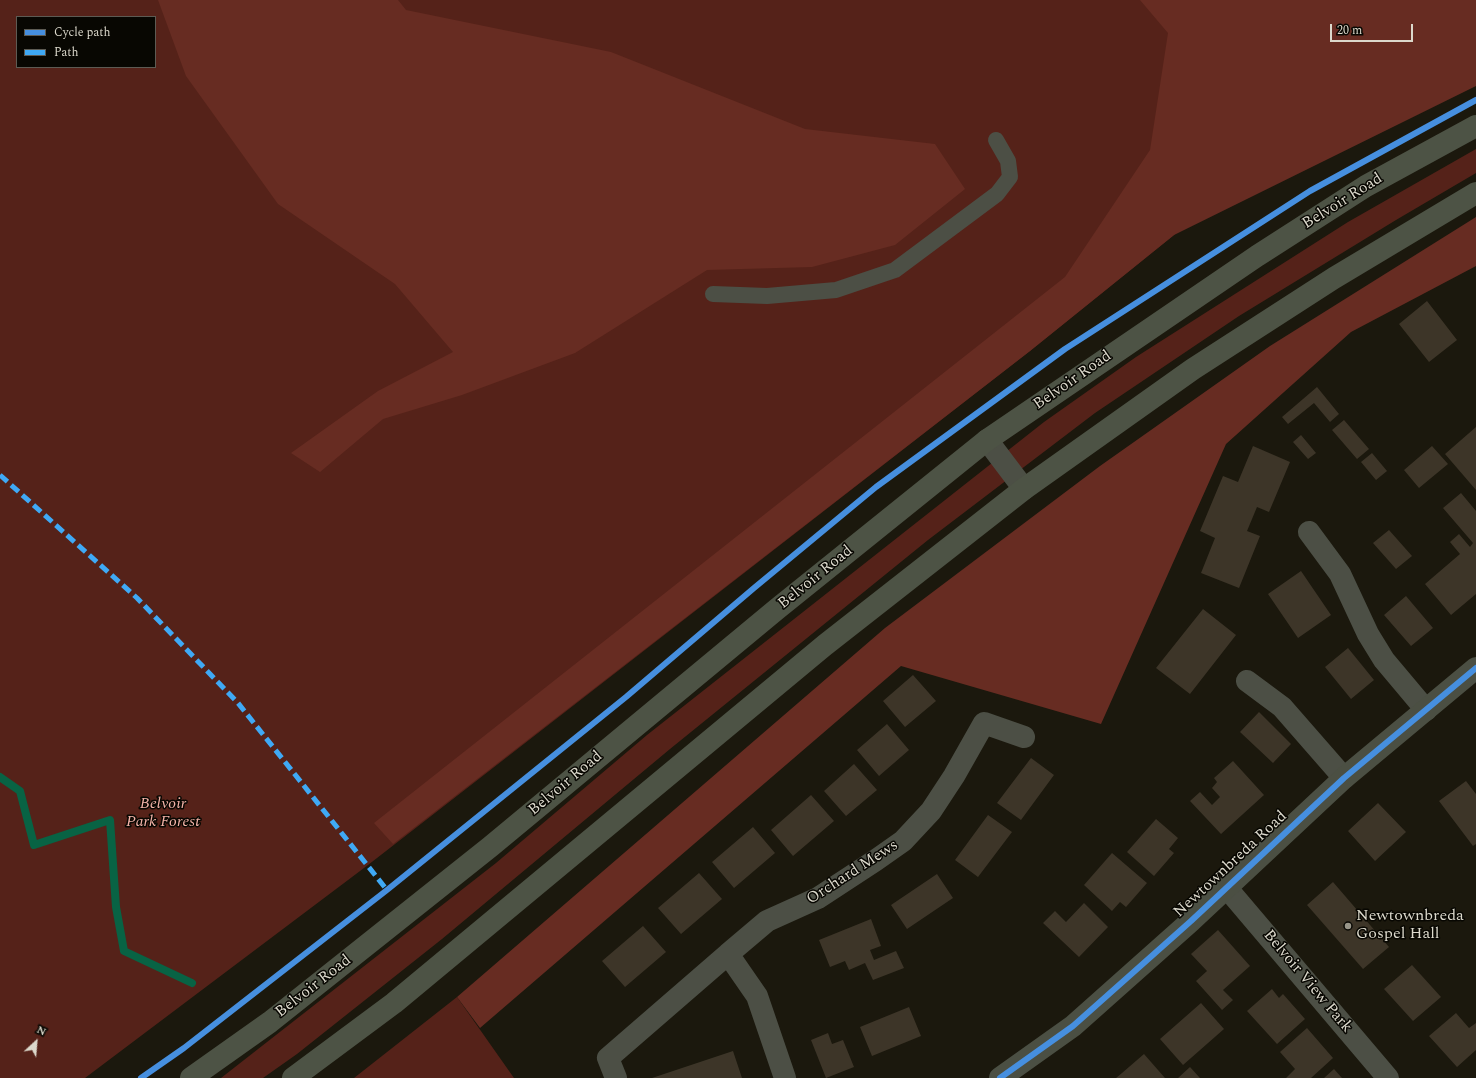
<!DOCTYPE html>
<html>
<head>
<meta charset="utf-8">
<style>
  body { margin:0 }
  #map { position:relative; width:1476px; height:1078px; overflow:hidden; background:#1b180d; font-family:Spectral,serif }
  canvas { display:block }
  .legend { position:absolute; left:16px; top:16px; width:140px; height:52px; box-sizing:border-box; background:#080702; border:1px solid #5d5b53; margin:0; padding:5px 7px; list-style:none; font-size:12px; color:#dcd9cc }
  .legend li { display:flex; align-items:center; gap:8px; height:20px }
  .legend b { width:20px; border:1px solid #5d5b53 }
  .north { position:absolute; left:16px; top:1022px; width:40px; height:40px; -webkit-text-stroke:3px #080702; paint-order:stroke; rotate:26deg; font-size:11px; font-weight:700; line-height:16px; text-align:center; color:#dcd9cc }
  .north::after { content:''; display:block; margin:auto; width:14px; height:18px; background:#dcd9cc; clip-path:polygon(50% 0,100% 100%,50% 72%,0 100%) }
  .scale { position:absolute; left:1330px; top:24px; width:83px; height:18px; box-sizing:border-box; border:2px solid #dcd9cc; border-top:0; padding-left:5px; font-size:12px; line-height:14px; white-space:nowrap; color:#dcd9cc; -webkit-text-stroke:3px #080702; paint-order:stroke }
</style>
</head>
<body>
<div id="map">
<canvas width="1476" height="1078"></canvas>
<ul class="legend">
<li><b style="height:5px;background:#468fdf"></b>Cycle path</li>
<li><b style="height:5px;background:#3fa9f5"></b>Path</li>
</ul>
<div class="north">N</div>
<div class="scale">20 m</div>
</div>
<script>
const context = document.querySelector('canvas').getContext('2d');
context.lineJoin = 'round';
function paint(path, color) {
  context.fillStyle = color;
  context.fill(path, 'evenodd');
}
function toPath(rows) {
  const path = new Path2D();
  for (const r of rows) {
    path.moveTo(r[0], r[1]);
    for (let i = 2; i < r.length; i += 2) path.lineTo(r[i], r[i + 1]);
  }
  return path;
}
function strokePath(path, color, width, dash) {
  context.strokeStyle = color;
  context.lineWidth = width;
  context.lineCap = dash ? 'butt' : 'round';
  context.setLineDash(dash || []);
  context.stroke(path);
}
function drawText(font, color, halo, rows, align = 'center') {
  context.font = font + ' Spectral,serif';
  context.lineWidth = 3;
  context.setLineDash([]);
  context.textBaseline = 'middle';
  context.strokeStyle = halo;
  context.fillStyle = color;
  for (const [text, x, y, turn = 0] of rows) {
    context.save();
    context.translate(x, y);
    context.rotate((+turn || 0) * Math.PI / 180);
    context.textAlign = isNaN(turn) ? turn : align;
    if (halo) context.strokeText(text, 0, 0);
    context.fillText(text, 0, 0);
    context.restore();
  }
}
const green = toPath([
  [0,0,1466,0,1030,351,368,865,85,1078,0,1078],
  [17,17,155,17,155,67,17,67],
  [1476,149,1476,173,1396,220,1239,316,1095,413,928,540,670,749,442,939,297,1054,263,1078,221,1078,496,863,647,735,1044,422,1136,357,1348,222],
  [457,997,514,1078,354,1078]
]);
const forest = toPath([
  [158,0,398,0,406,10,611,52,805,129,935,144,965,189,895,245,812,267,707,270,575,353,462,395,383,419,320,472,291,453,378,391,453,352,395,284,278,204,186,76],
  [1140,0,1476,0,1476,86,1174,235,1030,351,393,844,374,823,1065,277,1150,150,1168,33],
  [1476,217,1476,266,1351,332,1226,444,1101,724,901,666,480,1028,457,997,885,628,1100,466,1270,346]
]);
const stream = toPath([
  [0,777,20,791,34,845,110,820,116,907,124,951,192,983]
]);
const building = toPath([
  [1427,301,1457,340,1429,362,1399,324],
  [1317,387,1339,414,1330,422,1314,403,1288,424,1282,417],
  [1344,420,1369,449,1357,459,1332,430],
  [1476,427,1476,490,1445,454],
  [1301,435,1316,453,1308,459,1293,442],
  [1253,446,1290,462,1269,512,1257,507,1247,531,1260,536,1239,588,1201,573,1215,538,1200,531,1223,476,1238,482],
  [1432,446,1448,464,1419,488,1404,470],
  [1372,453,1387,471,1376,480,1361,462],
  [1461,493,1476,511,1476,594,1451,615,1425,584,1460,554,1450,542,1459,534,1470,547,1473,543,1443,508],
  [1389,530,1412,556,1396,569,1373,543],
  [1301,571,1331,615,1298,638,1268,594],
  [1406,596,1433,628,1411,646,1384,615],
  [1203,609,1236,635,1190,694,1156,668],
  [1348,648,1374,680,1351,699,1325,667],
  [913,675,936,701,905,727,883,701],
  [1259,712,1291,744,1273,763,1240,732],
  [887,724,909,750,879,776,857,750],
  [1031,758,1054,775,1021,820,997,803],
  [1233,761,1264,795,1221,834,1190,801,1200,792,1212,805,1220,797,1212,788,1217,782,1214,778],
  [854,764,877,790,846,816,824,791],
  [1466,781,1476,794,1476,844,1473,846,1439,801],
  [811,795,834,821,793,856,771,830],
  [1378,803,1406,832,1375,861,1348,831],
  [988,815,1012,832,978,877,955,860],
  [1156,819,1178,838,1169,849,1174,853,1154,876,1127,852],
  [753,827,775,853,734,888,712,862],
  [1112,853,1147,883,1126,907,1120,902,1112,911,1084,885],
  [699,873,722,899,681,934,658,908],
  [937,874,953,898,907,929,891,905],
  [1333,882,1389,947,1363,969,1307,905],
  [1084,903,1108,927,1079,957,1043,923,1055,911,1066,922],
  [871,919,881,946,870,950,874,960,896,951,904,968,873,980,865,963,849,970,845,961,830,967,819,940],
  [643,926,666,952,625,987,602,961],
  [1218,930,1250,966,1223,990,1233,1000,1222,1010,1196,981,1207,971,1191,954],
  [1412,965,1441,997,1413,1021,1384,989],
  [1272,989,1279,998,1283,994,1305,1019,1277,1044,1247,1011],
  [1201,1003,1224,1029,1183,1065,1160,1039],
  [909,1007,921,1036,872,1056,860,1027],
  [1456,1013,1469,1028,1476,1023,1476,1050,1457,1067,1429,1036],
  [1307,1028,1333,1058,1311,1078,1286,1078,1295,1069,1280,1052],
  [828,1033,832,1044,843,1040,854,1067,826,1078,811,1040],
  [733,1051,742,1078,652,1078],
  [1144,1054,1165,1078,1116,1078,1122,1073],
  [1190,1067,1200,1078,1178,1078],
  [1334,1069,1342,1078,1324,1078]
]);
const lane = toPath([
  [713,294,767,296,836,290,895,270,997,194,1010,177,1008,161,996,140]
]);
const street = toPath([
  [987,440,1024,489],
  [1309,532,1340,574,1368,634,1384,660,1426,710],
  [1247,681,1282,707,1344,778],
  [1226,887,1388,1078],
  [616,1078,608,1058,728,954],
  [785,1078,757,996,728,954,767,921,818,898,876,860,903,841,931,811,954,776,984,723,1024,737]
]);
const secondary = toPath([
  [1000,1078,1073,1026,1191,921,1344,778,1476,668]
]);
const highway = toPath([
  [191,1078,270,1022,490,847,777,609,987,440,1257,256,1366,186,1476,126],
  [293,1078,394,1003,825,645,1024,489,1193,369,1334,278,1476,193]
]);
const quiet = toPath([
  [0,475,137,598,238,703,387,890]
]);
const cycleway = toPath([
  [141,1078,184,1048,387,890,626,697,754,588,876,487,1065,349,1310,191,1476,100],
  [1000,1078,1073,1026,1191,921,1344,778,1476,668]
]);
const markers = [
  [1348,926,4,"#989589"]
];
const streetNames = [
  ["Belvoir Road",1343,202,-32],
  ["Belvoir Road",1073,381,-35],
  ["Belvoir Road",816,578,-39],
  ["Belvoir Road",566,784,-40],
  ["Newtownbreda Road",1231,865,-43],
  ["Orchard Mews",853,873,-33],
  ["Belvoir View Park",1307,982,50],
  ["Belvoir Road",314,987,-38]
];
const parkNames = [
  ["Belvoir",163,805],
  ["Park Forest",163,823]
];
const poiNames = [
  ["Newtownbreda",1356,917],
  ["Gospel Hall",1356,935]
];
paint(green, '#552219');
paint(forest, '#672c22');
strokePath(stream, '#086344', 8);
paint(building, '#3d3528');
strokePath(lane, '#4c4f45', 16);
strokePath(street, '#4c4f45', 22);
strokePath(secondary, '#4b4f43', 22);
strokePath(highway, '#4d5345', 22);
strokePath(quiet, '#3fa9f5', 5, [10, 5]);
strokePath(cycleway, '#468fdf', 6);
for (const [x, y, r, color] of markers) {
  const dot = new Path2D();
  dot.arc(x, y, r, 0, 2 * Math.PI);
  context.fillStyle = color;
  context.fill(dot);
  strokePath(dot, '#080702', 1.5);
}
drawText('16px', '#dcd9cc', '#080702', streetNames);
drawText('italic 16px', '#f3b3a8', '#080702', parkNames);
drawText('16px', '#dcd9cc', '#080702', poiNames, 'left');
</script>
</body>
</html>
